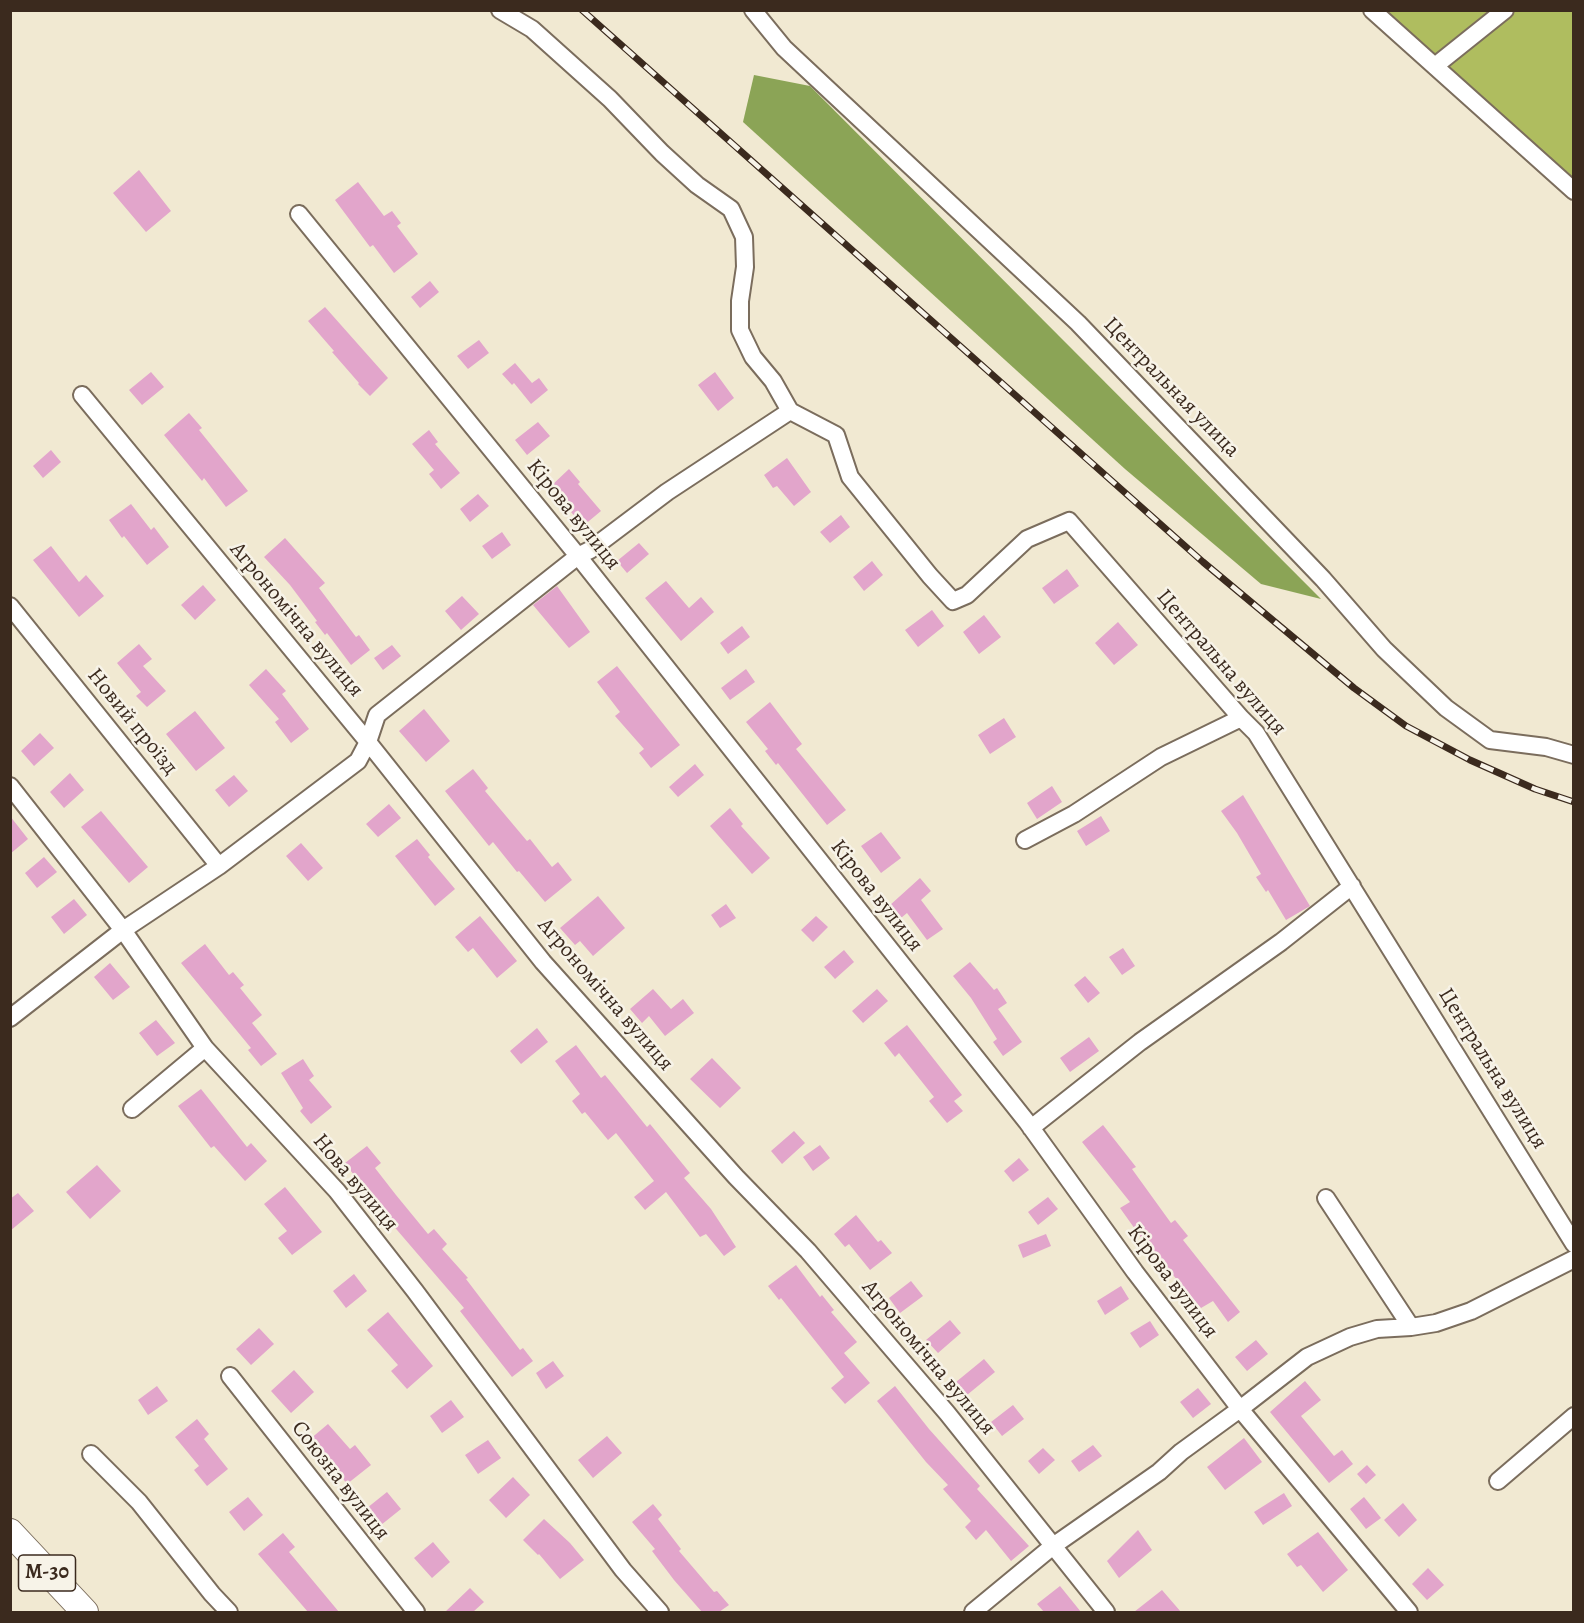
<!DOCTYPE html>
<html>
<head>
<meta charset="utf-8">
<style>
  body { margin:0 }
  #map { position:relative; width:1584px; height:1623px; overflow:hidden; background:#f1e9d2; font-family:Alegreya,serif }
  canvas { display:block }
  .frame { position:absolute; inset:0; border:12px solid #3b2a1e; pointer-events:none }
</style>
</head>
<body>
<div id="map">
<canvas width="1584" height="1623"></canvas>
<div class="frame"></div>
</div>
<script>
const context = document.querySelector('canvas').getContext('2d');
context.lineJoin = 'round';
function paint(path, color) {
  context.fillStyle = color;
  context.fill(path, 'evenodd');
}
function toPath(rows) {
  const path = new Path2D();
  for (const r of rows) {
    path.moveTo(r[0], r[1]);
    for (let i = 2; i < r.length; i += 2) path.lineTo(r[i], r[i + 1]);
  }
  return path;
}
function strokePath(path, color, width, dash) {
  context.strokeStyle = color;
  context.lineWidth = width;
  context.lineCap = dash ? 'butt' : 'round';
  context.setLineDash(dash || []);
  context.stroke(path);
}
function drawText(font, color, halo, rows, align = 'center') {
  context.font = font + ' Alegreya,serif';
  context.lineWidth = 5;
  context.setLineDash([]);
  context.textBaseline = 'middle';
  context.strokeStyle = halo;
  context.fillStyle = color;
  for (const [text, x, y, turn = 0] of rows) {
    context.save();
    context.translate(x, y);
    context.rotate((+turn || 0) * Math.PI / 180);
    context.textAlign = isNaN(turn) ? turn : align;
    if (halo) context.strokeText(text, 0, 0);
    context.fillText(text, 0, 0);
    context.restore();
  }
}
const green = toPath([
  [1371,11,1573,11,1573,196]
]);
const forest = toPath([
  [754,75,810,86,1321,599,1261,584,1125,469,743,122]
]);
const building = toPath([
  [139,170,171,211,146,232,113,193],
  [358,182,384,216,392,211,401,223,397,226,418,254,394,273,373,245,370,247,335,200],
  [430,281,439,292,420,308,411,297],
  [325,307,388,378,370,396,358,384,359,383,332,352,334,351,308,321],
  [479,340,489,353,468,369,457,356],
  [515,363,532,383,539,378,548,390,531,404,514,383,512,385,502,374],
  [151,372,164,387,142,405,129,390],
  [715,372,734,398,718,411,698,385],
  [189,413,202,428,199,430,248,491,226,507,204,478,202,481,164,435],
  [538,422,550,436,527,455,515,440],
  [429,430,438,442,435,444,460,473,441,489,429,474,434,470,412,444],
  [51,450,61,462,43,478,33,466],
  [787,458,811,492,794,506,777,486,773,488,764,475],
  [569,469,580,482,578,484,601,511,583,526,571,512,573,510,551,486],
  [478,494,489,506,470,522,460,509],
  [131,504,151,530,154,527,169,547,147,565,124,536,122,538,109,520],
  [841,515,850,527,830,543,820,532],
  [502,532,511,545,492,559,482,546],
  [285,538,325,583,319,588,356,637,359,635,370,650,351,665,327,633,325,635,315,622,317,621,290,585,264,557],
  [639,543,649,554,627,573,617,561],
  [51,546,79,582,86,575,104,596,79,617,33,560],
  [872,561,883,575,864,591,853,577],
  [1067,569,1079,586,1054,604,1042,588],
  [666,581,689,608,701,597,714,612,681,641,645,598],
  [203,585,216,600,195,620,181,605],
  [557,586,590,632,569,648,533,605],
  [462,596,479,614,461,630,445,611],
  [932,610,944,626,918,647,905,630],
  [984,615,1001,637,979,654,963,632],
  [1118,622,1138,645,1114,665,1095,643],
  [742,626,750,637,728,654,720,643],
  [139,644,152,659,143,666,166,691,147,707,136,696,141,692,117,663],
  [392,645,401,656,383,670,374,658],
  [617,666,680,745,651,768,639,753,644,749,615,716,620,712,597,682],
  [266,669,286,691,282,694,309,729,291,743,275,722,279,719,249,685],
  [746,669,755,682,730,700,721,688],
  [770,702,802,744,796,749,846,810,827,825,778,763,776,765,765,751,768,749,746,722],
  [424,709,450,741,426,762,399,731],
  [195,711,225,748,196,771,166,734],
  [1004,718,1016,737,990,754,978,735],
  [40,733,54,748,34,766,21,751],
  [695,764,704,775,678,797,669,787],
  [473,769,488,788,485,791,527,841,530,839,552,867,558,862,572,880,545,902,519,871,517,872,493,842,489,846,445,791],
  [70,773,84,790,64,808,50,792],
  [234,775,248,791,229,807,215,790],
  [1052,786,1062,802,1037,819,1027,803],
  [1243,795,1310,906,1286,920,1268,890,1266,892,1256,877,1261,874,1237,833,1221,811],
  [389,804,401,818,378,837,366,824],
  [730,808,743,824,741,826,770,858,752,874,710,826],
  [101,811,148,867,129,883,81,827],
  [10,816,28,839,10,854],
  [1101,816,1110,831,1086,846,1077,831],
  [881,832,901,858,881,873,861,846],
  [417,839,430,855,428,857,455,889,435,906,395,856],
  [301,843,323,868,308,881,286,856],
  [44,857,57,872,37,888,25,873],
  [920,878,931,891,921,900,943,929,927,940,907,913,901,918,889,906],
  [598,896,625,928,593,956,580,941,575,945,560,928],
  [74,899,87,915,64,934,51,917],
  [726,904,736,918,720,928,711,915],
  [480,916,517,961,497,978,473,948,468,952,455,937],
  [816,916,828,927,813,942,801,930],
  [205,944,229,975,233,972,244,985,240,988,262,1015,252,1023,277,1054,261,1066,248,1050,251,1048,181,963],
  [1123,948,1135,966,1122,975,1109,957],
  [844,950,854,962,835,979,824,967],
  [970,962,994,990,997,988,1007,1003,998,1009,1022,1042,1003,1056,993,1042,997,1039,971,998,953,976],
  [110,963,130,987,113,1000,94,977],
  [1085,976,1100,993,1088,1003,1074,985],
  [653,989,671,1009,683,999,694,1013,665,1036,649,1016,642,1023,630,1009],
  [877,989,888,1001,863,1023,852,1011],
  [156,1020,175,1043,157,1056,139,1033],
  [907,1025,962,1095,954,1101,963,1111,947,1123,929,1101,934,1097,899,1053,895,1057,884,1043],
  [537,1028,548,1042,521,1064,510,1051],
  [1089,1037,1099,1051,1070,1072,1060,1058],
  [576,1045,601,1078,605,1075,647,1127,650,1124,690,1173,684,1178,711,1209,736,1247,724,1256,706,1234,700,1237,666,1192,645,1210,634,1197,654,1181,616,1133,608,1140,585,1112,582,1114,572,1101,580,1094,555,1061],
  [712,1058,741,1088,720,1108,690,1079],
  [303,1059,314,1076,309,1080,332,1107,311,1124,300,1111,303,1108,281,1073],
  [201,1089,247,1147,251,1143,267,1161,245,1181,214,1146,211,1148,178,1106],
  [1103,1125,1136,1167,1132,1169,1171,1223,1175,1220,1188,1236,1183,1240,1240,1312,1228,1322,1213,1301,1201,1308,1140,1236,1120,1208,1130,1202,1082,1142],
  [794,1131,805,1143,782,1164,771,1151],
  [820,1145,830,1158,813,1171,803,1157],
  [367,1146,381,1163,375,1168,396,1195,428,1234,434,1229,447,1244,442,1249,468,1278,466,1279,520,1350,523,1348,533,1361,512,1377,460,1311,464,1308,379,1209,345,1163],
  [1019,1158,1029,1170,1013,1182,1004,1171],
  [97,1165,121,1191,90,1219,66,1192],
  [285,1187,322,1232,292,1255,278,1238,287,1231,264,1204],
  [18,1193,34,1211,10,1231,10,1199],
  [1048,1197,1058,1209,1038,1225,1028,1212],
  [856,1215,878,1242,881,1240,892,1253,870,1270,849,1244,845,1247,834,1234],
  [1046,1234,1051,1246,1023,1258,1018,1245],
  [796,1265,820,1297,822,1295,834,1310,831,1312,857,1342,844,1353,870,1383,845,1404,831,1388,844,1377,781,1298,779,1300,768,1286],
  [354,1274,367,1291,346,1308,333,1291],
  [911,1281,923,1296,900,1313,889,1298],
  [1121,1286,1129,1299,1105,1315,1097,1301],
  [388,1312,433,1366,407,1389,391,1371,398,1365,367,1330],
  [950,1320,961,1333,938,1353,926,1340],
  [1150,1321,1159,1335,1140,1348,1130,1333],
  [259,1328,274,1344,251,1365,236,1349],
  [1256,1340,1268,1354,1247,1371,1235,1357],
  [984,1359,995,1372,967,1395,956,1382],
  [553,1361,564,1376,546,1389,536,1373],
  [294,1370,314,1392,291,1413,271,1391],
  [1305,1381,1321,1400,1301,1416,1334,1456,1342,1450,1353,1464,1329,1483,1270,1412],
  [157,1386,168,1401,148,1415,138,1400],
  [895,1386,929,1429,980,1486,977,1489,1029,1546,1011,1561,986,1530,976,1540,965,1527,971,1521,943,1489,948,1485,926,1462,877,1401],
  [1198,1388,1211,1404,1193,1418,1180,1402],
  [451,1400,464,1417,442,1433,430,1416],
  [1013,1405,1024,1419,1002,1436,991,1422],
  [197,1419,209,1434,204,1439,228,1469,207,1486,194,1470,199,1466,175,1437],
  [328,1424,350,1449,355,1445,371,1465,347,1484,326,1457,325,1458,309,1440],
  [607,1436,622,1453,593,1478,578,1460],
  [1244,1438,1262,1462,1225,1490,1207,1467],
  [488,1440,501,1458,478,1474,465,1455],
  [1093,1445,1102,1456,1079,1472,1071,1461],
  [1043,1448,1055,1460,1039,1474,1028,1461],
  [1367,1465,1376,1475,1366,1484,1357,1474],
  [513,1477,530,1495,506,1518,489,1500],
  [387,1492,401,1509,381,1525,367,1508],
  [1284,1493,1292,1506,1263,1525,1254,1512],
  [248,1497,263,1515,244,1531,229,1512],
  [1364,1497,1381,1518,1366,1529,1350,1509],
  [1403,1503,1417,1520,1399,1537,1384,1520],
  [653,1504,662,1515,658,1519,681,1549,679,1551,714,1592,717,1591,729,1605,719,1612,702,1612,674,1580,652,1551,655,1549,632,1522],
  [544,1519,570,1543,584,1560,560,1579,539,1554,538,1555,523,1540],
  [1138,1530,1152,1550,1119,1578,1107,1561],
  [1318,1532,1348,1570,1323,1592,1301,1565,1297,1567,1287,1554],
  [283,1533,295,1547,289,1552,339,1612,308,1612,258,1554],
  [433,1542,450,1562,432,1578,414,1558],
  [1428,1568,1444,1585,1427,1600,1412,1584],
  [1060,1586,1081,1612,1044,1612,1037,1604],
  [470,1588,484,1602,473,1612,445,1612],
  [1162,1590,1181,1612,1134,1612]
]);
const minor = toPath([
  [500,10,532,29,610,99,662,153,697,185,731,209,744,237,745,267,740,301,740,330,753,357,773,381,790,411],
  [753,10,784,48,1078,323,1323,579,1384,649,1446,708,1490,740,1546,747,1574,755],
  [1372,10,1574,191],
  [1435,66,1505,10],
  [299,214,578,556,1027,1122,1135,1272,1240,1409,1409,1612],
  [82,395,368,742,543,962,736,1177,808,1251,947,1413,1106,1612],
  [790,411,836,435,850,477,930,576,953,601,967,595,1027,539,1069,521,1241,718,1256,733,1574,1244],
  [10,606,219,866],
  [10,786,123,930,205,1048,337,1191,415,1291,623,1570,660,1612],
  [1025,840,1074,814,1161,757,1241,718],
  [10,1018,123,930,219,866,358,761,368,742,377,715,578,556,590,550,667,492,790,411],
  [132,1109,205,1048],
  [1031,1128,1140,1042,1281,942,1352,886],
  [1326,1198,1411,1327],
  [230,1376,416,1612],
  [91,1454,139,1502,212,1594,229,1612],
  [1498,1481,1574,1416],
  [973,1612,1053,1546,1159,1472,1181,1452,1240,1409,1307,1357,1350,1337,1377,1329,1411,1327,1436,1323,1471,1311,1574,1259]
]);
const highway = toPath([
  [10,1532,85,1612]
]);
const rail = toPath([
  [582,10,1203,562,1354,688,1406,726,1470,760,1535,789,1574,802]
]);
const shields = [
  [47,1573,57]
];
const shieldNames = [
  ["М-30",47,1573]
];
const streetNames = [
  ["Центральная улица",1171,388,46],
  ["Кірова вулиця",573,515,51],
  ["Агрономічна вулиця",296,620,50],
  ["Центральна вулиця",1221,663,49],
  ["Новий проїзд",132,722,51],
  ["Кірова вулиця",876,896,52],
  ["Агрономічна вулиця",605,995,49],
  ["Центральна вулиця",1492,1069,58],
  ["Нова вулиця",355,1183,50],
  ["Кірова вулиця",1172,1282,53],
  ["Агрономічна вулиця",928,1358,50],
  ["Союзна вулиця",340,1481,52]
];
paint(green, '#afbd5f');
paint(forest, '#8ba456');
paint(building, '#e2a5cb');
strokePath(minor, '#7b6d5d', 20);
strokePath(highway, '#7b6d5d', 28);
strokePath(minor, '#fff', 16);
strokePath(highway, '#fff', 26);
strokePath(rail, '#3b2a1e', 7);
strokePath(rail, '#f7f3e8', 4.5, [14]);
for (const [x, y, w] of shields) {
  const box = new Path2D();
  box.roundRect(x - w / 2, y - 18, w, 36, 4.5);
  context.fillStyle = '#f7f3e8';
  context.fill(box);
  strokePath(box, '#3b2a1e', 1.5);
}
drawText('bold 21px', '#3b2a1e', null, shieldNames);
drawText('22px', '#3b2a1e', '#f7f3e8', streetNames);
</script>
</body>
</html>
